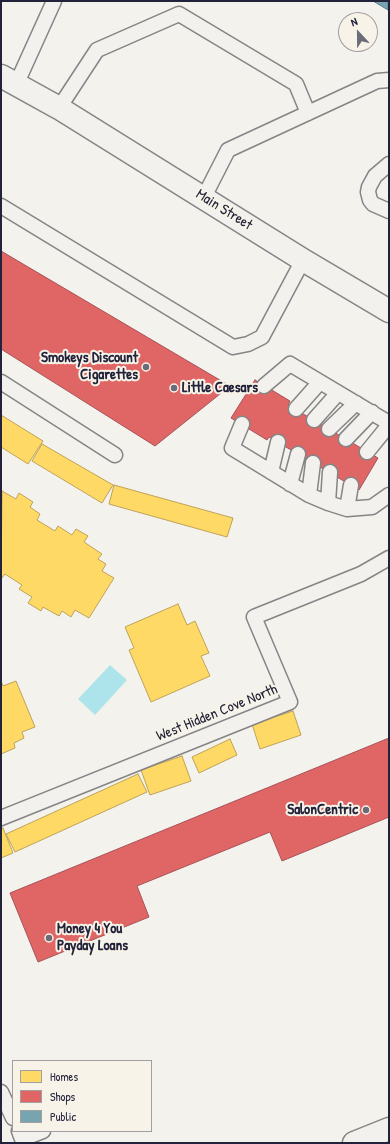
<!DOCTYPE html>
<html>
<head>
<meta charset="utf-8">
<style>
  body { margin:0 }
  #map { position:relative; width:390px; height:1144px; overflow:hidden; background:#f4f2ec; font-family:"Patrick Hand",sans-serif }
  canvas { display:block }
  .frame { position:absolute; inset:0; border:2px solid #22223b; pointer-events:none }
  .legend { position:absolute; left:12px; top:1060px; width:140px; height:72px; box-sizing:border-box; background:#f7f3e8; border:1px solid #a29fa3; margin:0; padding:5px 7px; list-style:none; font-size:12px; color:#22223b }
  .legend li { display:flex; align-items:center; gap:8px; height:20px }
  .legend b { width:20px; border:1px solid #a29fa3 }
  .north { position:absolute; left:338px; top:12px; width:40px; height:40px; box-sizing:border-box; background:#f7f3e8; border:1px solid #a29fa3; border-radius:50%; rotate:338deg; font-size:11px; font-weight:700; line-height:16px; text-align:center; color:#22223b }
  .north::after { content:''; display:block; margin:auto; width:14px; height:18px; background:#6c6b79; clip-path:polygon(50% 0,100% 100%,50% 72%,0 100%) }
</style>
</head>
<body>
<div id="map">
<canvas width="390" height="1144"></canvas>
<div class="frame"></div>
<ul class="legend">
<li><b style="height:11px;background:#ffd966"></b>Homes</li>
<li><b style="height:11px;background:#e06666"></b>Shops</li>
<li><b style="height:11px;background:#76a5af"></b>Public</li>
</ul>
<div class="north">N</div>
</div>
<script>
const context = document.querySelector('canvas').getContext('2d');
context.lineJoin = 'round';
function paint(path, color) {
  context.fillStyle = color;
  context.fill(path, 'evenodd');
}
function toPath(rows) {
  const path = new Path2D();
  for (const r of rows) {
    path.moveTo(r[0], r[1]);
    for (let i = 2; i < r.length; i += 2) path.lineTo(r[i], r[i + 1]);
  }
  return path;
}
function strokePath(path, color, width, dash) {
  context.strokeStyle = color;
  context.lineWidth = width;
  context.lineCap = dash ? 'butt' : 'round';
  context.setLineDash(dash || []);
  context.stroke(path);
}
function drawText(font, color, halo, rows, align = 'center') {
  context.font = font + ' "Patrick Hand",sans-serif';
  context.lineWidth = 4;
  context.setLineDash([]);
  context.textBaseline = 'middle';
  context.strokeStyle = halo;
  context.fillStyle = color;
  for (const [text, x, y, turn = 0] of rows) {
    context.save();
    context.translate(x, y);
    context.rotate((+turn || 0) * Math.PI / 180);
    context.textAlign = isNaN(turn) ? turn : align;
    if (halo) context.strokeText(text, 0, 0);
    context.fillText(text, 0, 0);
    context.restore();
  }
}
const water = toPath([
  [110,665,127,680,95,715,78,699]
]);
const homes = toPath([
  [1,415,43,441,28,464,1,447,1,415],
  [42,444,113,485,102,503,32,461,42,444],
  [114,485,233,518,227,537,109,504,114,485],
  [2,491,16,499,19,493,33,502,30,507,40,514,37,520,55,531,58,526,72,535,76,529,88,536,84,542,102,554,98,559,106,564,102,571,114,578,89,618,75,610,71,617,62,611,59,616,43,607,41,611,28,603,32,597,19,589,22,585,5,574,2,578,1,578,2,491],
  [178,604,187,625,195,621,209,653,201,656,210,676,151,702,129,650,134,648,125,627,178,604],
  [1,681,3,686,16,681,35,727,22,732,24,738,14,743,15,748,1,754,1,681],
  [293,711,301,735,260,749,252,724,293,711],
  [230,739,237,755,199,773,192,757,230,739],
  [182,756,191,781,150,795,141,770,182,756],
  [138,774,147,792,15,852,6,834,138,774],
  [3,828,13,853,1,858,1,829,3,828]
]);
const shops = toPath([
  [1,251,230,386,155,446,1,349,1,251],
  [255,380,290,401,288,405,378,458,359,490,269,437,267,440,231,418,255,380],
  [389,738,389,817,282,861,270,832,137,886,149,917,38,962,10,893,389,738]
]);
const public = toPath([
  [373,1,388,1,388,10,373,1]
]);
const service = toPath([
  [16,85,54,1],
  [59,108,97,50,179,14,296,84,308,113],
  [389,164,375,176,369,187,368,192,370,200,373,204,389,211],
  [204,197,228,150,377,81,389,80],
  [1,206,233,347,248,344,262,337,303,260],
  [1,382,115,455],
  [264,386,290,364,389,423],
  [296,409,320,382],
  [314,420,338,393],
  [242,424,232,448,309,495,328,503,347,509,372,507,389,495],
  [329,429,356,403],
  [346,439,372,412],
  [367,452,389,425],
  [271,472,278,442],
  [290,484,298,454],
  [309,495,313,463],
  [328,503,330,472],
  [347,509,351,485],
  [1,818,290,702,254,617,361,574,389,558],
  [1,1092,13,1118],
  [19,1131,22,1139,43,1131]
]);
const secondary = toPath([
  [1,76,59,108,303,260,389,311]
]);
const primary = toPath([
  [354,1143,389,1129]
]);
const markers = [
  [146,367,4,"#6c6b79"],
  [174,388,4,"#6c6b79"],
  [366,810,4,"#6c6b79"],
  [49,938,4,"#6c6b79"]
];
const streetNames = [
  ["Main Street",224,210,32],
  ["West Hidden Cove North",217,713,-22]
];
const poiNames = [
  ["Smokeys Discount",138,358],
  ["Cigarettes",138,375],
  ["Little Caesars",182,388,"left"],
  ["SalonCentric",358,810],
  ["Money 4 You",57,929,"left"],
  ["Payday Loans",57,946,"left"]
];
paint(water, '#ade4eb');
paint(homes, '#ffd966');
strokePath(homes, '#bda259', 1);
paint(shops, '#e06666');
strokePath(shops, '#a75259', 1);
paint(public, '#76a5af');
strokePath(public, '#5d7e8c', 1);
strokePath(service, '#858486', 17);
strokePath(secondary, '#858486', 25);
strokePath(primary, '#858486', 25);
strokePath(service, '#f2f1ed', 14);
strokePath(secondary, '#f2f1ed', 22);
strokePath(primary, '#f2f1ed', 22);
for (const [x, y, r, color] of markers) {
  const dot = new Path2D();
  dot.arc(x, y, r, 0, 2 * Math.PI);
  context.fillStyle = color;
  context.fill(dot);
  strokePath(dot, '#f7f3e8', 1.5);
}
drawText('15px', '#22223b', '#f7f3e8', streetNames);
drawText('bold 15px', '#22223b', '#f7f3e8', poiNames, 'right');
</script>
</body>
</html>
